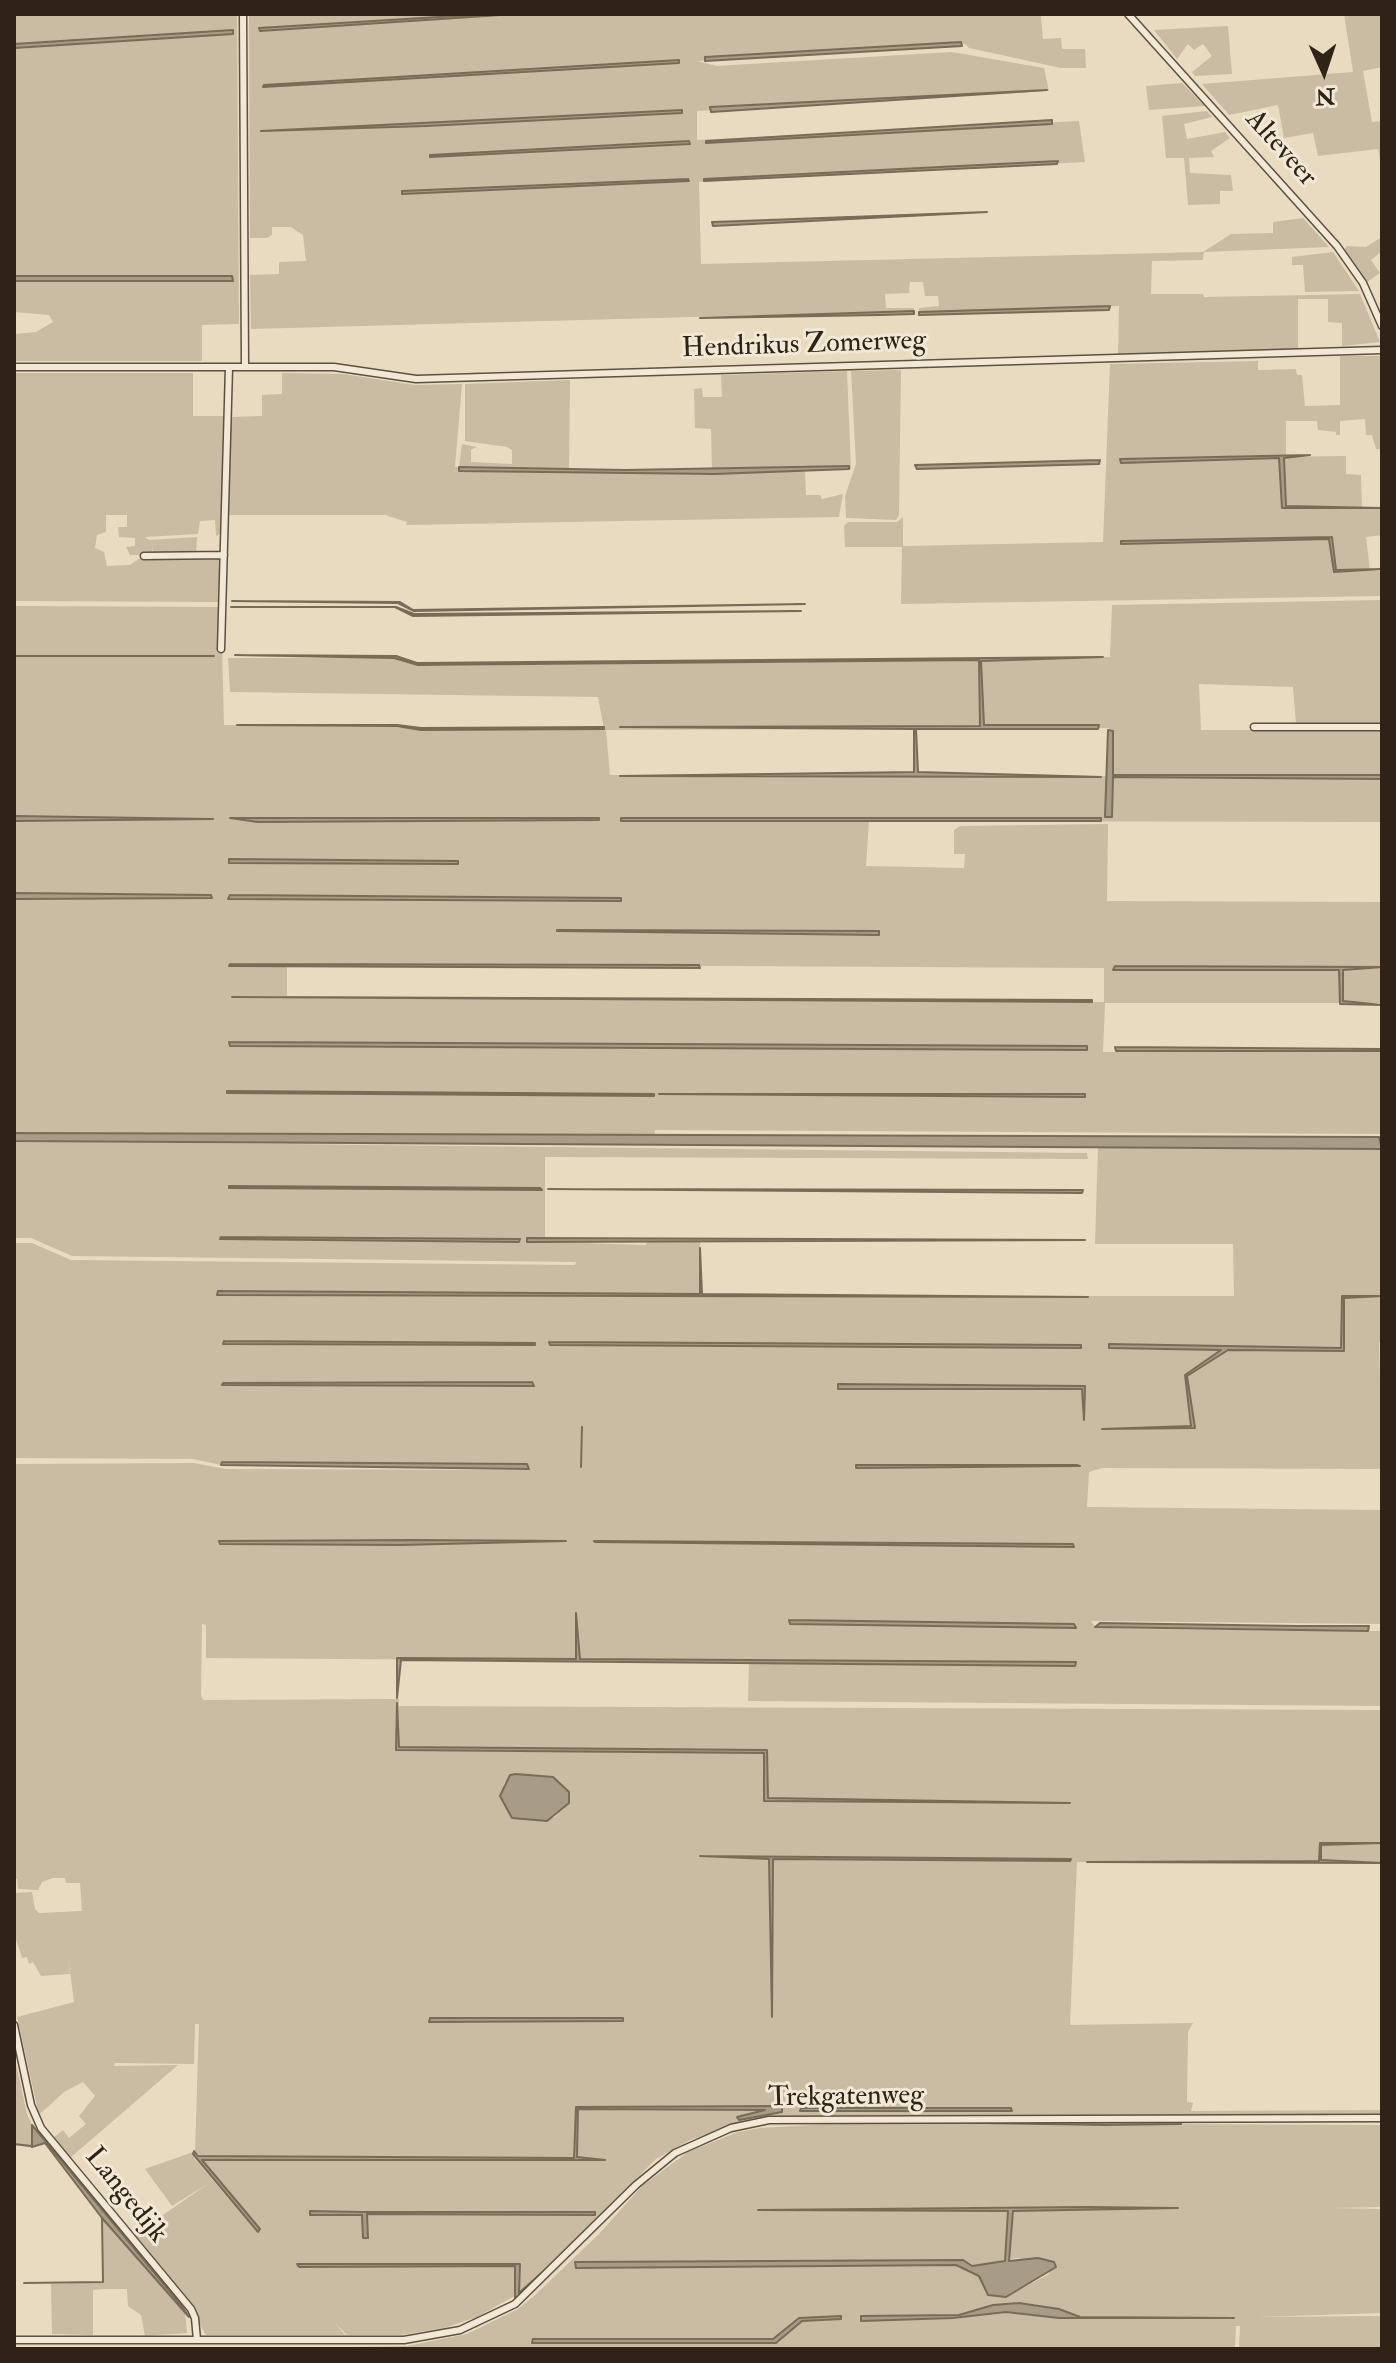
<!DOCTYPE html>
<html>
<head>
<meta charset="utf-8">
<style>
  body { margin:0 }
  #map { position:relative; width:1396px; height:2363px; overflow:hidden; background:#e9dbc0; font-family:"IM FELL Double Pica",serif }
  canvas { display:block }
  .frame { position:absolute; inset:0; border:16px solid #2e2316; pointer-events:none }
  .north { position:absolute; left:1284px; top:32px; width:80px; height:80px; -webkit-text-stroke:6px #f1e8d6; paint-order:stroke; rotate:177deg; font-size:22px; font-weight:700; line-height:32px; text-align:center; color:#2e2316 }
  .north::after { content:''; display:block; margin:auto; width:28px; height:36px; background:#2e2316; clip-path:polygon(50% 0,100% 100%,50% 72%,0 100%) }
</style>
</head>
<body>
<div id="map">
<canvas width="1396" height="2363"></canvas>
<div class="frame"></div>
<div class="north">N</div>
</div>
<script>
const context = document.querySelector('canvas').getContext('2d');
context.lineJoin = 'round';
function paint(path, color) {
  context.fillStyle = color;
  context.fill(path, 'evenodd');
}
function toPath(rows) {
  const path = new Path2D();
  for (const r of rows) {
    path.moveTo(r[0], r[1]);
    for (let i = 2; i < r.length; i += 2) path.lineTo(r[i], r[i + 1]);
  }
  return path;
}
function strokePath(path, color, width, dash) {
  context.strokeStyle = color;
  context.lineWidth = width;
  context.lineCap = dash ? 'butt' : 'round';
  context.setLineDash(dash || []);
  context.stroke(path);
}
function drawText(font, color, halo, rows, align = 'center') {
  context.font = font + ' "IM FELL Double Pica",serif';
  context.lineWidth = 6;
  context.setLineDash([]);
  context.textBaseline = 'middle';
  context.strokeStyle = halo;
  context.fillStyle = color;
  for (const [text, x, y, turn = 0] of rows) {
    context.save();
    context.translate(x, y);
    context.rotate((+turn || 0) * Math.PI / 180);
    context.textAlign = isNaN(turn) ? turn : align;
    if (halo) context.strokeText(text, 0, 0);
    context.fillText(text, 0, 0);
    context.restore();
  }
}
const green = toPath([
  [14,14,237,14,239,324,202,325,202,361,14,361,14,334,36,332,53,322,49,315,14,312],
  [249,14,1046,14,1041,16,1043,39,1061,38,1062,49,1085,49,1086,68,1061,68,969,48,965,44,698,61,716,66,952,52,1044,68,1049,91,697,111,697,140,1079,121,1085,162,699,182,701,264,1203,252,1231,234,1273,233,1273,222,1303,218,1329,247,1204,252,1203,260,1152,261,1151,294,1203,294,1204,297,1360,294,1380,342,1342,346,1342,323,1328,322,1328,299,1298,299,1298,350,1118,356,1119,306,919,312,919,308,939,306,938,296,925,296,923,282,910,282,909,293,885,294,886,308,914,308,914,311,251,329,250,275,279,274,279,262,306,261,303,235,291,227,272,227,272,235,267,238,250,238],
  [1344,14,1382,14,1382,67,1363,71,1372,122,1382,121,1382,170,1378,149,1318,156,1313,133,1284,138,1278,105,1229,115,1202,84,1353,72],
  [1228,26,1232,74,1195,76,1192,72,1212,56,1203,44,1194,50,1188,44,1177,59,1154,30],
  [1182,83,1205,106,1149,110,1146,86],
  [1207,111,1212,117,1184,124,1187,139,1225,132,1230,138,1211,151,1214,157,1189,158,1190,173,1231,175,1233,191,1220,191,1220,204,1188,205,1184,158,1166,158,1162,116],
  [1382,237,1382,251,1371,260,1380,273,1366,283,1344,250,1347,246,1366,247],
  [1333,252,1359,291,1305,292,1303,265,1292,265,1292,257],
  [1340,356,1382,356,1382,449,1376,449,1372,435,1366,435,1365,419,1340,421,1340,435,1336,435,1336,432,1318,430,1317,421,1286,421,1286,455,1120,459,1346,456,1346,474,1361,475,1362,508,1382,508,1382,535,1366,537,1370,570,1382,571,1382,596,901,604,902,547,845,547,844,526,848,522,897,522,903,517,903,546,1103,542,1110,364,1258,361,1258,370,1296,369,1297,375,1302,375,1305,406,1340,405],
  [901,370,899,515,896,520,846,518,845,496,856,464,851,371],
  [847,371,851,469,805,471,806,495,820,495,822,499,843,494,839,517,406,525,407,522,385,515,229,515,231,417,262,416,262,395,282,394,282,373,343,374,415,385,462,384,455,467,459,467,462,444,477,447,471,450,471,462,512,464,512,450,507,447,465,441,465,384,570,380,569,470,642,474,696,473,712,468,711,429,695,428,694,389,702,388,703,397,722,397,721,375],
  [14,373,193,373,193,416,225,416,223,532,216,536,215,520,200,521,198,534,145,537,149,540,197,537,196,555,153,555,152,545,152,555,130,555,126,547,135,546,135,538,119,537,118,527,127,527,127,515,106,515,106,532,97,535,95,548,104,552,107,566,130,565,140,558,222,559,221,602,14,601],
  [1382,600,1382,725,1296,724,1293,687,1199,684,1201,730,1382,730,1382,822,869,821,866,866,964,868,965,854,954,854,954,830,960,826,1108,824,1107,901,1382,902,1382,1003,1105,1003,1103,1052,1382,1050,1382,1134,655,1130,654,1136,553,1137,14,1133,14,606,221,607,224,725,604,729,598,697,230,692,228,658,390,658,432,666,1110,657,1112,605],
  [1109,728,1108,776,1079,776,610,775,606,730],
  [527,965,1104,968,1104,1002,287,996,287,966],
  [14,1141,1087,1153,1088,1159,545,1157,545,1242,646,1245,647,1241,700,1241,700,1295,839,1296,1234,1296,1233,1244,1095,1244,1098,1148,1382,1149,1382,1341,1379,1342,1382,1469,1102,1468,1089,1472,1087,1507,1382,1510,1382,1624,1091,1621,1095,1627,1132,1629,1382,1631,1382,1706,748,1701,749,1662,206,1658,206,1625,202,1624,201,1694,203,1700,399,1699,399,1706,1382,1710,1382,1863,1077,1862,1070,2025,1193,2023,1188,2032,1187,2102,1193,2103,1191,2111,1382,2110,1382,2116,756,2119,690,2140,656,2159,537,2278,516,2295,477,2317,444,2328,400,2335,347,2335,334,2322,345,2335,206,2335,185,2297,134,2235,209,2183,172,2206,145,2169,193,2152,194,2158,257,2232,260,2229,195,2151,199,2024,195,2024,194,2064,115,2063,114,2066,178,2065,70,2158,53,2138,63,2130,69,2138,86,2124,79,2116,95,2096,83,2082,92,2077,64,2092,39,2115,17,2017,74,2002,68,1956,70,1974,41,1976,33,1962,29,1964,27,1957,22,1958,14,1933,14,1893,32,1892,35,1909,39,1913,82,1911,80,1883,66,1883,65,1878,53,1878,42,1882,38,1890,18,1889,17,1879,14,1878,14,1464,194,1463,226,1469,530,1470,527,1464,222,1462,221,1465,193,1459,14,1458,14,1243,32,1243,71,1260,575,1265,576,1262,72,1256,31,1238,14,1238],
  [856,1465,1077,1465,1079,1467,854,1468],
  [516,1774,563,1788,569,1792,569,1803,554,1818,503,1785,510,1776],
  [14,2055,27,2114,35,2131,32,2148,14,2145],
  [844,2123,1382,2125,1382,2207,1331,2208,1382,2209,1382,2313,1257,2317,1382,2316,1382,2349,1239,2349,1240,2326,1236,2326,1235,2349,244,2349,407,2346,467,2334,518,2309,534,2296,599,2234,642,2186,688,2152,738,2132,760,2128],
  [1015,2258,1051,2261,1049,2274,1006,2297,988,2295,979,2276,964,2269],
  [1007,2303,1034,2304,1080,2318,1006,2312,959,2315],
  [102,2218,106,2218,185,2312,187,2333,145,2336,141,2315,128,2306,127,2289,105,2289,93,2290,93,2335,52,2334,51,2284,102,2282]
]);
const water = toPath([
  [487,14,516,14,260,31,259,28,487,14],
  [233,30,233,34,14,48,14,44,233,30],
  [961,42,962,46,705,61,705,57,961,42],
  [679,60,679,63,263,87,264,85,679,60],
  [1047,90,711,112,710,107,1047,90],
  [682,110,682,113,427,126,261,131,682,110],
  [1052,120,1052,124,706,143,706,141,1052,120],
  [689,141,690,144,430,157,430,155,689,141],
  [1058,161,1057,164,704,181,704,179,1058,161],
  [688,179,689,181,402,194,402,191,688,179],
  [987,212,713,226,712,222,714,222,987,212],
  [14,276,232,276,233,281,14,281,14,276],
  [1110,306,1109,310,919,315,919,312,1110,306],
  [914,311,914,314,881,315,700,318,914,311],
  [1310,455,1284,458,1286,506,1382,508,1282,508,1279,458,1121,463,1120,459,1310,455],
  [1100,460,1099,464,917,469,915,465,1100,460],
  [849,466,849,469,715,474,459,471,459,467,625,470,849,466],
  [1332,537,1336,570,1382,569,1334,572,1329,539,1121,544,1121,541,1332,537],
  [232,601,400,602,413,610,805,604,414,611,398,603,232,601],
  [231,607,396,607,414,614,801,611,413,616,395,607,231,607],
  [235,655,396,656,417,663,1103,657,981,661,984,725,1099,725,1098,729,916,729,918,772,1101,777,620,776,914,772,914,729,620,727,980,726,979,660,418,665,394,658,235,655],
  [237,725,397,725,421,728,604,727,604,729,421,730,397,726,237,725],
  [1108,730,1113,731,1113,775,1382,775,1382,779,1113,777,1112,817,1105,817,1108,730],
  [14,816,212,819,213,819,14,821,14,816],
  [230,818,599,818,599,820,258,822,230,818],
  [621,818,1101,818,1101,821,621,821,621,818],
  [229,859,458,861,458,864,229,863,229,859],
  [14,893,211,895,212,898,18,899,14,899,14,893],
  [230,895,621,898,621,901,228,899,230,895],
  [557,930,879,931,879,935,557,931,557,930],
  [230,964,699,965,700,968,229,966,230,964],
  [1115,966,1382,967,1343,970,1343,1001,1382,1005,1340,1004,1339,970,1113,970,1115,966],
  [232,997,1092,1000,1092,1002,232,997],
  [229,1042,1087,1046,1087,1050,230,1046,229,1042],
  [1115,1047,1382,1049,1382,1051,1116,1051,1115,1047],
  [227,1091,654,1094,654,1096,227,1093,227,1091],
  [659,1094,1085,1094,1085,1097,659,1094],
  [14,1133,1379,1137,1382,1149,14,1141,14,1133],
  [229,1186,540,1188,542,1190,229,1188,229,1186],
  [548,1189,1083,1190,1082,1193,548,1189],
  [221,1237,520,1239,519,1242,220,1239,221,1237],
  [527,1238,1085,1240,527,1242,527,1238],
  [700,1248,702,1294,1088,1297,217,1295,218,1291,700,1294,700,1248],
  [1342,1296,1382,1296,1344,1298,1344,1351,1228,1350,1187,1376,1195,1428,1102,1429,1191,1426,1185,1375,1221,1350,1109,1348,1109,1344,1341,1348,1342,1296],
  [224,1341,535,1343,535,1345,223,1344,224,1341],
  [549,1342,1081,1345,1081,1348,550,1345,549,1342],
  [532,1382,534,1386,222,1385,223,1383,532,1382],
  [838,1384,1085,1386,1084,1420,1082,1389,838,1389,838,1384],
  [222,1462,527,1464,529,1469,221,1465,222,1462],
  [856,1465,1077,1465,1080,1466,856,1468,856,1465],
  [414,1540,566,1541,400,1545,220,1544,219,1541,414,1540],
  [594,1541,1073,1544,1074,1547,595,1542,594,1541],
  [576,1613,580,1659,1076,1662,1075,1666,401,1660,397,1698,397,1658,576,1659,576,1613],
  [789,1620,1074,1624,1076,1628,790,1624,789,1620],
  [1100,1623,1298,1626,1369,1626,1368,1631,1095,1627,1100,1623],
  [397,1703,399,1747,767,1750,768,1798,1070,1803,764,1801,764,1753,396,1750,397,1703],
  [516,1774,553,1777,569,1792,569,1803,547,1821,512,1818,500,1796,510,1775,516,1774],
  [1320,1843,1382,1843,1321,1845,1321,1860,1382,1863,1087,1862,1319,1861,1320,1843],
  [700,1856,1071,1859,1070,1861,773,1859,772,2017,769,1859,700,1856],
  [430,2018,623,2018,623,2021,429,2022,430,2018],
  [782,2106,782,2112,739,2120,737,2117,765,2110,578,2109,577,2157,605,2160,202,2160,260,2229,258,2232,193,2154,194,2151,198,2156,574,2158,576,2107,782,2106],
  [801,2108,1011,2108,1012,2111,800,2111,801,2108],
  [1181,2121,1181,2124,1105,2125,921,2122,1181,2121],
  [32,2125,182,2306,189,2317,102,2218,45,2143,32,2147,32,2125],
  [1087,2207,1178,2208,1013,2211,1009,2261,1038,2258,1054,2262,1056,2267,1006,2297,988,2295,979,2276,956,2265,576,2268,575,2262,963,2260,972,2266,1005,2261,1008,2211,758,2210,1087,2207],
  [310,2211,362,2212,595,2212,595,2215,367,2214,368,2238,363,2238,362,2215,310,2215,310,2211],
  [555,2261,557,2263,515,2299,515,2266,299,2267,297,2264,520,2264,519,2293,555,2261],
  [1019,2303,1059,2309,1080,2317,1234,2318,1059,2318,1006,2312,953,2318,861,2321,861,2316,959,2315,993,2305,1019,2303],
  [841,2316,841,2319,802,2321,776,2343,532,2343,533,2339,773,2339,799,2318,841,2316]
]);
const stream = toPath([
  [14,656,214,656],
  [581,1467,582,1427],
  [14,2144,31,2146],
  [24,2283,103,2282,102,2218]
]);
const minor = toPath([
  [243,14,245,367],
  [1128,14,1337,246,1363,283,1382,326],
  [14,367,334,367,416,379,1382,350],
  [144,556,224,555],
  [221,649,229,367],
  [1254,727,1382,727],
  [14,2025,31,2105,41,2128,191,2309,195,2318,197,2340],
  [14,2340,404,2340,460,2330,515,2304,636,2185,675,2153,731,2128,769,2120,1382,2118]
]);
const streetNames = [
  ["Alteveer",1280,149,48],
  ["Hendrikus Zomerweg",804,346,-2],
  ["Trekgatenweg",846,2098,-1],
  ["Langedijk",125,2196,51]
];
paint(green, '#c9bca3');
paint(water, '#a99c86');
strokePath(water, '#786c59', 2);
strokePath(stream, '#786c59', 2);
strokePath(minor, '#5d5140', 9);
strokePath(minor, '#f1e8d6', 6);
drawText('28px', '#2e2316', '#f1e8d6', streetNames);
</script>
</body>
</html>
